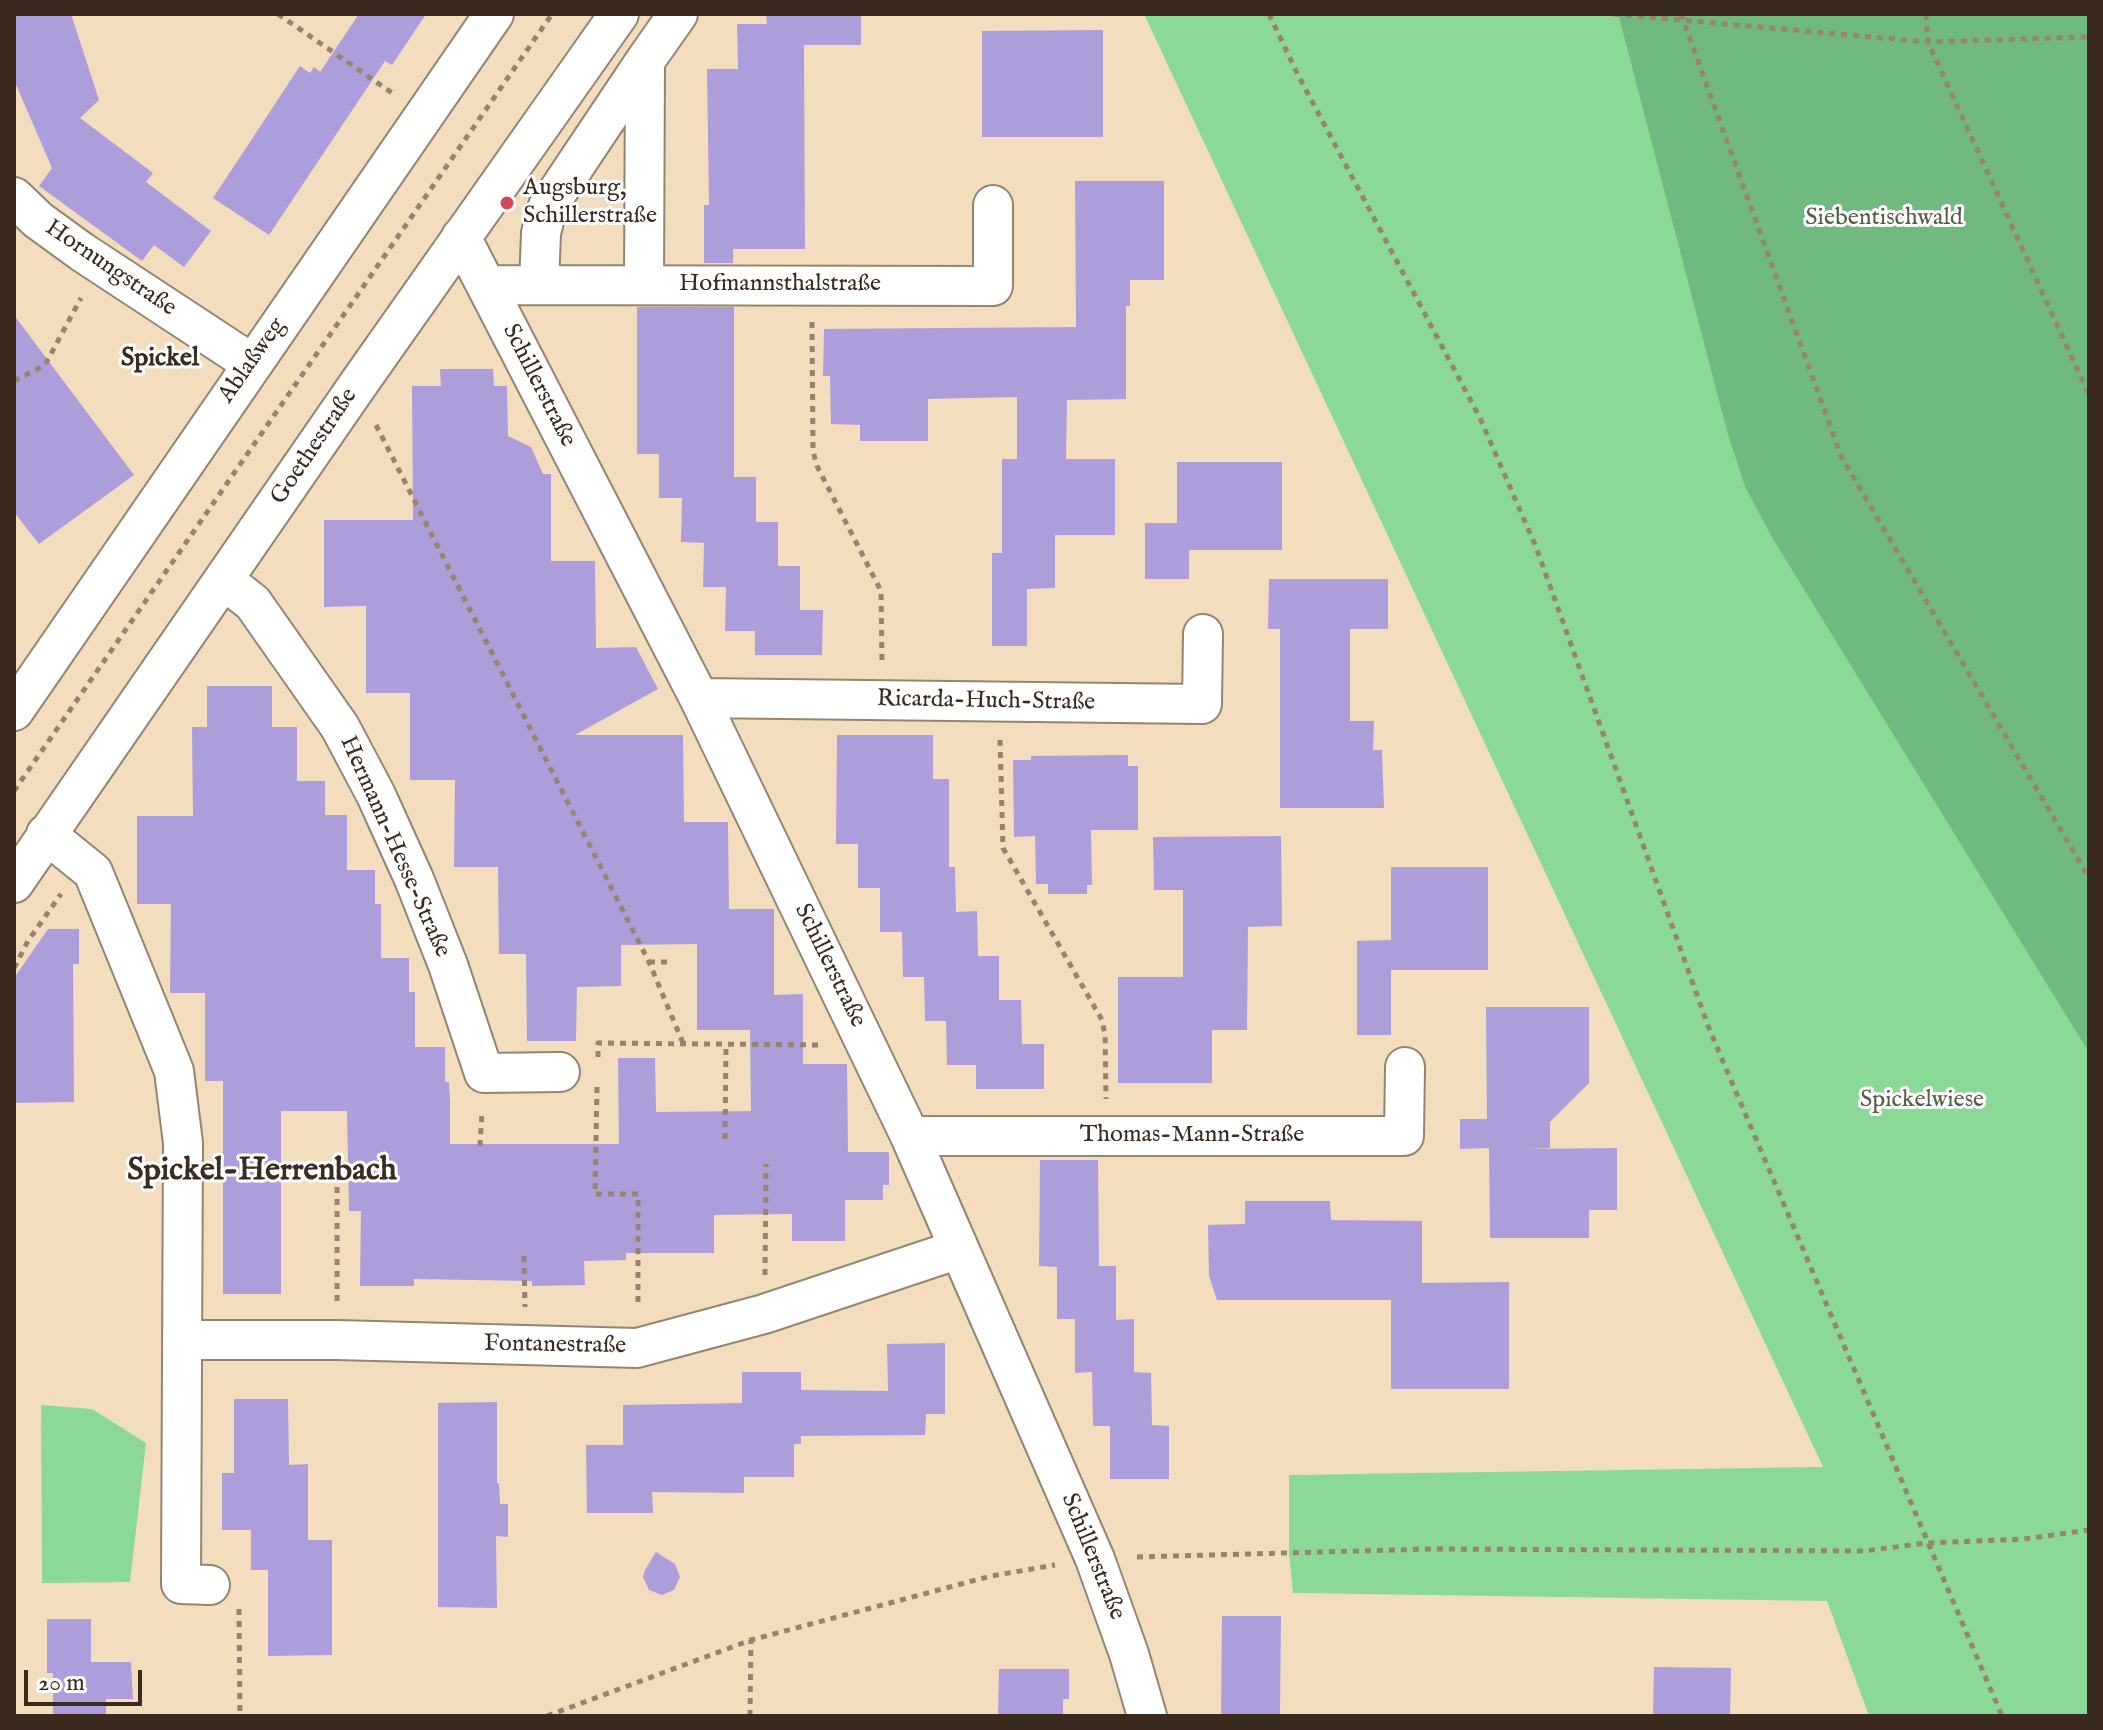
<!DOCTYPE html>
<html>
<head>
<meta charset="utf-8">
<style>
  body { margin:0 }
  #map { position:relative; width:2103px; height:1730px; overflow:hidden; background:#f3ddbf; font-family:"IM FELL English",serif }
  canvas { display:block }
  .frame { position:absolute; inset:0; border:16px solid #3b2a1e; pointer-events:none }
  .scale { position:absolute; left:24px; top:1670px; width:118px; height:36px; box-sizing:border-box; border:4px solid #3b2a1e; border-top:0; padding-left:10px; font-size:24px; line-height:28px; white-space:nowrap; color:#3b2a1e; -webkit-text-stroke:6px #fff; paint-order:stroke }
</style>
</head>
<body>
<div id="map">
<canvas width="2103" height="1730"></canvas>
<div class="frame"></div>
<div class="scale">20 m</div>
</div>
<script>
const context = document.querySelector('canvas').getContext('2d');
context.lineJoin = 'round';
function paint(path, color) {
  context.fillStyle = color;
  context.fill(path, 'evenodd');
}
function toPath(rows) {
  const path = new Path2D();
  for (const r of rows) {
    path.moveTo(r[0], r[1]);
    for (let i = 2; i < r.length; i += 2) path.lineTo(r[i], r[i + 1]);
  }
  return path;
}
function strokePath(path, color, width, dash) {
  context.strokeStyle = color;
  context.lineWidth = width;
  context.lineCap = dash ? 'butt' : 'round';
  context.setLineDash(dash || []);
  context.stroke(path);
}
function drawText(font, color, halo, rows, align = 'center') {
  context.font = font + ' "IM FELL English",serif';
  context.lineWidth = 6;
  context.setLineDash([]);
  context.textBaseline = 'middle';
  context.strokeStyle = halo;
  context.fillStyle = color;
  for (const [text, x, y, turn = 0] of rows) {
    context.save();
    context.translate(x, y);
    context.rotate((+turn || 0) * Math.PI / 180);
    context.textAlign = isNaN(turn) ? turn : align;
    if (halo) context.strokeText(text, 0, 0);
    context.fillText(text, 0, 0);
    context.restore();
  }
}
const green = toPath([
  [1144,14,1618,14,1727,432,1745,487,1771,536,2089,1053,2089,1716,1869,1716,1827,1601,1293,1593,1289,1553,1289,1475,1823,1467],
  [41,1405,92,1409,146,1443,130,1582,42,1583]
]);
const forest = toPath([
  [1618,14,2089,14,2089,1053,1771,536,1745,487,1727,432]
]);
const building = toPath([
  [14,14,71,14,99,100,80,118,153,173,146,182,211,231,184,267,154,245,142,261,39,186,52,168,14,80],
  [359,14,426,14,392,65,385,61,269,235,213,198,300,66,310,73,314,67,320,72],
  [766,14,861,14,861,45,804,45,805,249,733,249,733,263,704,263,704,205,709,205,707,69,738,69,737,24,767,24],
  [1103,30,1103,137,982,137,982,31],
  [1075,181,1164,181,1164,280,1130,280,1130,306,1126,306,1126,399,1067,400,1066,459,1115,459,1115,535,1055,535,1055,588,1027,589,1027,646,992,646,992,553,1002,553,1002,459,1017,459,1017,397,928,399,928,441,860,441,860,425,831,424,830,376,823,376,824,329,1076,327],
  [637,307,734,307,734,477,756,477,756,522,778,522,778,566,800,566,800,610,823,610,822,655,755,655,755,631,725,631,726,587,703,587,704,543,681,542,682,498,659,498,659,454,637,454],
  [14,315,134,475,39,544,14,512],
  [440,369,493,369,494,386,507,386,508,436,531,447,543,474,551,474,551,561,595,561,596,648,636,647,658,689,575,735,683,735,684,822,728,822,729,909,774,909,774,995,803,994,803,1064,847,1064,848,1152,889,1152,889,1185,883,1185,883,1200,845,1200,845,1241,792,1241,792,1214,714,1215,714,1253,626,1253,626,1260,584,1261,585,1285,532,1286,532,1281,414,1279,414,1286,360,1286,361,1211,349,1211,347,1111,281,1111,281,1294,223,1294,223,1081,205,1081,205,993,170,993,171,904,137,904,137,816,193,816,192,727,207,727,207,686,272,686,272,727,297,727,297,781,325,781,325,815,347,815,347,870,375,870,375,904,381,904,381,958,409,958,409,992,415,992,415,1047,445,1047,445,1082,449,1082,450,1100,450,1144,619,1144,618,1058,655,1058,656,1112,751,1111,750,1030,697,1030,697,944,621,945,621,986,577,987,576,1041,527,1041,526,954,499,954,498,867,454,867,455,780,410,780,410,693,366,693,366,606,324,607,324,520,413,520,412,386,441,386],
  [1177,462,1282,462,1282,550,1189,550,1189,579,1145,579,1145,523,1177,523],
  [1269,579,1388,579,1388,629,1350,629,1350,721,1374,721,1373,750,1382,750,1384,808,1280,808,1280,629,1268,629],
  [837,735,933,735,933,779,949,779,949,867,955,867,956,912,977,911,978,956,999,956,999,1000,1021,1000,1022,1044,1044,1044,1044,1089,976,1089,976,1065,947,1065,946,1021,925,1021,924,977,903,977,902,932,880,932,880,888,858,888,858,844,836,844],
  [1128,755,1128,766,1138,766,1138,830,1091,830,1092,885,1087,885,1087,894,1048,894,1048,884,1036,884,1035,836,1014,837,1013,760,1031,760,1031,756],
  [1281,836,1282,926,1248,927,1247,1030,1212,1030,1212,1083,1118,1083,1118,977,1183,977,1183,890,1154,890,1153,837],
  [1391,867,1488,867,1488,970,1391,970,1391,1035,1357,1035,1357,941,1391,940],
  [48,929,79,929,79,964,73,964,74,1102,14,1103,14,978],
  [1486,1007,1589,1007,1589,1083,1550,1122,1550,1148,1523,1149,1617,1148,1617,1210,1589,1210,1589,1238,1490,1238,1489,1148,1460,1149,1460,1119,1487,1119],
  [1040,1160,1098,1160,1099,1266,1116,1266,1116,1320,1134,1319,1134,1372,1151,1373,1152,1425,1169,1426,1169,1479,1110,1479,1110,1426,1093,1426,1092,1372,1075,1373,1075,1319,1057,1319,1057,1267,1039,1266],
  [1245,1201,1330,1201,1331,1220,1422,1221,1422,1283,1509,1282,1509,1389,1391,1389,1391,1300,1217,1300,1209,1276,1208,1225,1245,1224],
  [945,1343,945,1414,926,1414,925,1435,801,1436,801,1444,794,1444,794,1477,744,1477,744,1493,652,1492,653,1513,587,1513,586,1445,623,1445,623,1405,742,1403,742,1372,801,1372,801,1390,888,1391,887,1344],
  [234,1399,288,1399,289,1465,308,1464,308,1540,332,1540,332,1655,268,1656,268,1570,251,1570,251,1530,222,1530,222,1473,234,1473],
  [497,1402,497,1483,499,1484,500,1504,508,1504,508,1537,496,1536,497,1608,438,1607,438,1403],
  [656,1552,675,1564,680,1577,674,1590,662,1595,649,1590,643,1577,645,1570],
  [1222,1616,1281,1616,1280,1716,1221,1716],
  [47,1619,91,1619,91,1662,131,1662,133,1699,106,1699,106,1716,53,1716,53,1673,47,1673],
  [1654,1667,1731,1668,1730,1716,1653,1716],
  [999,1669,1069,1669,1069,1699,1063,1699,1063,1716,998,1716]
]);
const path = toPath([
  [278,14,395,95],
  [1269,14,1297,73,1480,418,1536,547,1710,1031,2002,1716],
  [1614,14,1928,42,2089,37],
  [1681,14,1841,456,2089,878],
  [1926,14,1928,42,2089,395],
  [812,322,813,451,817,466,881,591,882,663],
  [14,381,45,365,81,298],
  [376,425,649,962,683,1043],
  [1000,740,1003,848,1102,1020,1105,1035,1106,1099],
  [14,791,552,14],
  [649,962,673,962],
  [14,968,28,941,61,894],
  [598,1057,598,1043,822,1045],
  [597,1087,595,1194,638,1194,638,1307],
  [725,1139,726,1044],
  [480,1146,482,1111],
  [524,1256,525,1307],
  [765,1275,766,1164],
  [337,1301,337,1154],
  [1137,1557,1431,1549,1864,1551,1927,1543,2024,1539,2089,1530],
  [239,1609,240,1716],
  [547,1716,751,1640,991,1576,1055,1565],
  [750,1716,751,1640]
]);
const minor = toPath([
  [14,197,38,220,82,252,251,363],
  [461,237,699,698,910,1136,1095,1559,1129,1654,1147,1716],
  [539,284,541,233,548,206,645,61],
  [486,285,993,286,993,205],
  [644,285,645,61,678,14],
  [224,580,253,603,340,727,376,795,414,879,448,965,484,1073,560,1072],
  [699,698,1202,704,1203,634],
  [14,711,494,14],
  [46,834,93,872,174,1071,183,1143,181,1584,210,1585],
  [14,883,357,386,619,14],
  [910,1136,1404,1136,1405,1067],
  [184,1340,337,1340,637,1348,764,1314,959,1249]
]);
const markers = [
  [507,203,8,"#d1495b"]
];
const poiNames = [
  ["Augsburg,",523,189],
  ["Schillerstraße",523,217]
];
const parkNames = [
  ["Siebentischwald",1884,219],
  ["Spickelwiese",1922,1101]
];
const streetNames = [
  ["Hornungstraße",110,269,34],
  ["Hofmannsthalstraße",780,285],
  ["Ablaßweg",253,361,-55],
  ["Schillerstraße",538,386,63],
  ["Goethestraße",315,447,-56],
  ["Ricarda-Huch-Straße",986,702,1],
  ["Hermann-Hesse-Straße",394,847,66],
  ["Schillerstraße",829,966,64],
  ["Thomas-Mann-Straße",1192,1136],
  ["Fontanestraße",555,1346,1],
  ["Schillerstraße",1092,1557,68]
];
const neighbourhoodNames = [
  ["Spickel",160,360]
];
const districtNames = [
  ["Spickel-Herrenbach",262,1172]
];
paint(green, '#8bd997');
paint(forest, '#70b980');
paint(building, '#ad9ddb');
strokePath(minor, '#97846e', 42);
strokePath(path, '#97846e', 5, [6, 6]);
strokePath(minor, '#fff', 38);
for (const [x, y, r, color] of markers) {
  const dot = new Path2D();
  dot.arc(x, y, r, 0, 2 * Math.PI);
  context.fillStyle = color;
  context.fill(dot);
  strokePath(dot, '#fff', 3);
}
drawText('24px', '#3b2a1e', '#fff', poiNames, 'left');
drawText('24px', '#535f42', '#fff', parkNames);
drawText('24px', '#3b2a1e', '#fff', streetNames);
drawText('bold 26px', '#3b2a1e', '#fff', neighbourhoodNames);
drawText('bold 32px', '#3b2a1e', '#fff', districtNames);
</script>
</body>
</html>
